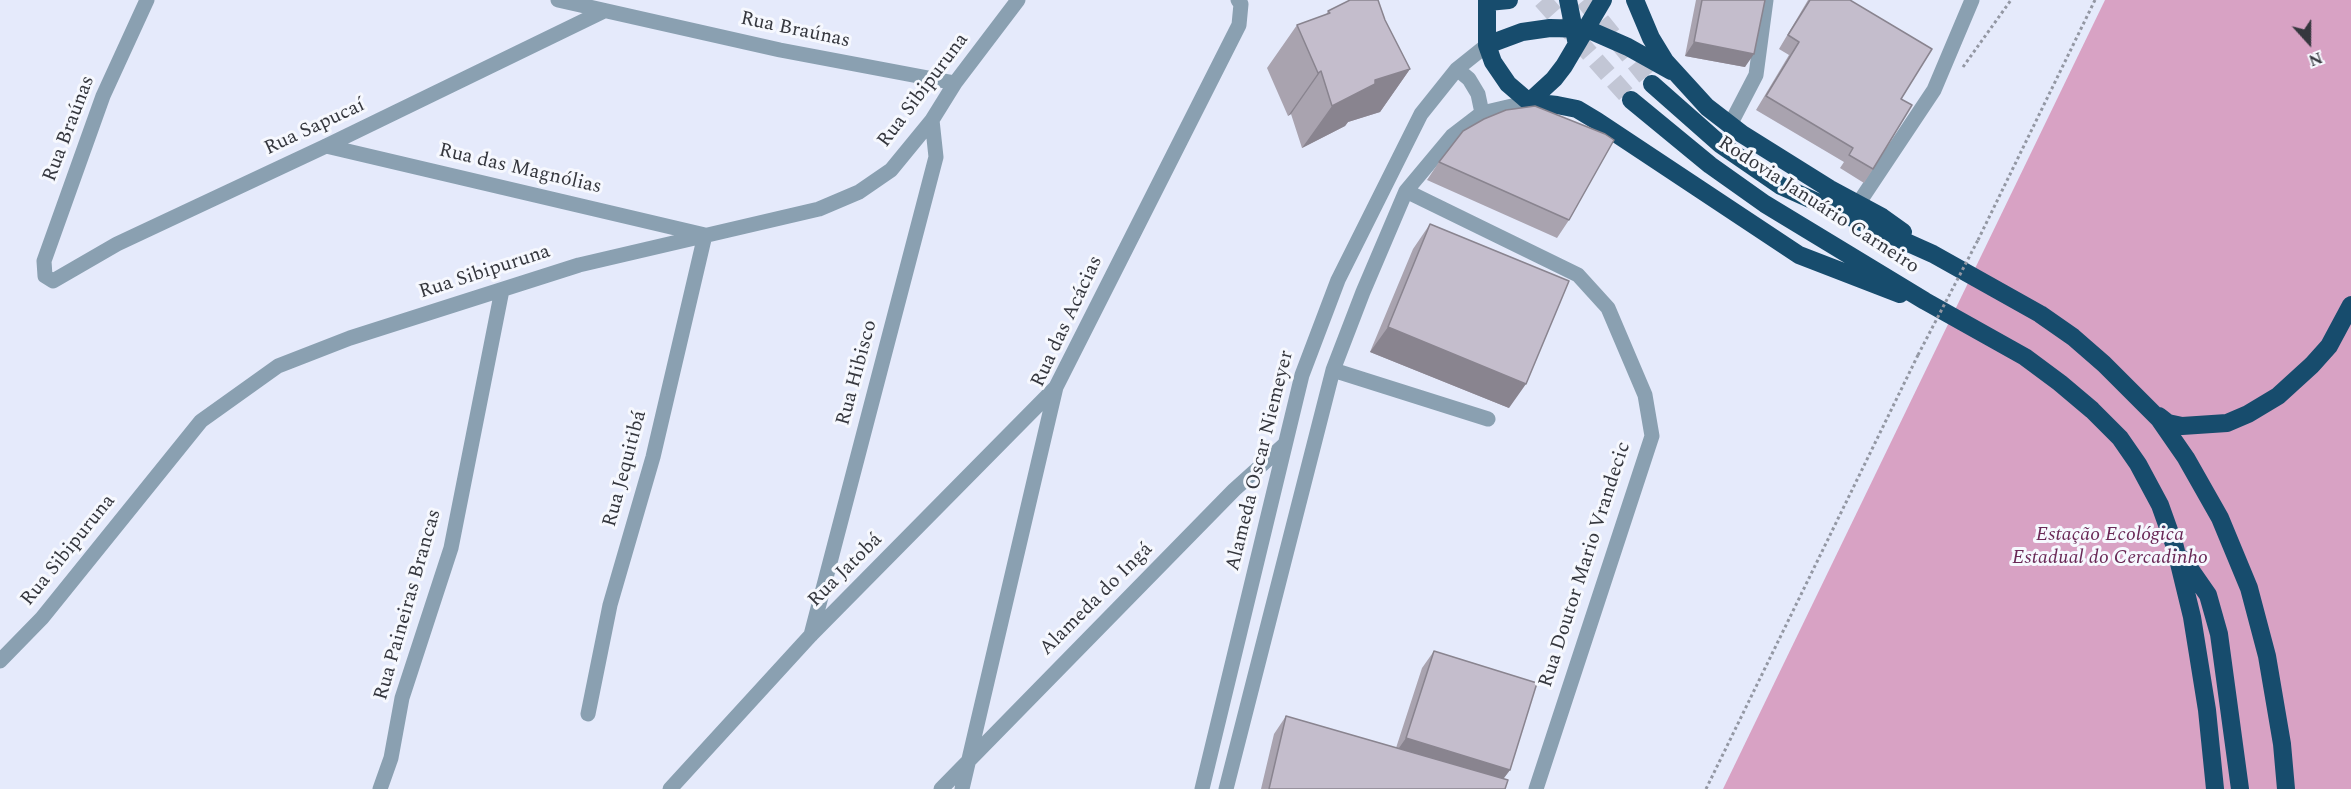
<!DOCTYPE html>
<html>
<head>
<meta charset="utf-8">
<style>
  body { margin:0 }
  #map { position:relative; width:2351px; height:789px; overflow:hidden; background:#e5eafb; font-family:Spectral,serif }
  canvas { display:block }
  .north { position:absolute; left:2279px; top:12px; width:60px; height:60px; -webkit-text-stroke:4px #f6f8fe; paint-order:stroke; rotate:159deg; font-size:16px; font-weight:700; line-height:24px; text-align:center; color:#35373e }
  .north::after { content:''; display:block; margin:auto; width:21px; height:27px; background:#35373e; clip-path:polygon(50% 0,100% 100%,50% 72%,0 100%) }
</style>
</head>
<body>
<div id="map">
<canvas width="2351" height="789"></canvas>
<div class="north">N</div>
</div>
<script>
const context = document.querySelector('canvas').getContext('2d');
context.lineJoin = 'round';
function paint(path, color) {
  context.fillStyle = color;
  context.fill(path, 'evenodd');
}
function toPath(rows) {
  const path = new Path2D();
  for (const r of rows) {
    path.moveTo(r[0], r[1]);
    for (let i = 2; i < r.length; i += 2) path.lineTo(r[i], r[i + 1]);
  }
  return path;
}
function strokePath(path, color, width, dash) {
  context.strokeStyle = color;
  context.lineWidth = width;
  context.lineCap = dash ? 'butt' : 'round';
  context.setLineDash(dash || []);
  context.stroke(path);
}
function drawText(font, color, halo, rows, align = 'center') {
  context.font = font + ' Spectral,serif';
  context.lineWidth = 6;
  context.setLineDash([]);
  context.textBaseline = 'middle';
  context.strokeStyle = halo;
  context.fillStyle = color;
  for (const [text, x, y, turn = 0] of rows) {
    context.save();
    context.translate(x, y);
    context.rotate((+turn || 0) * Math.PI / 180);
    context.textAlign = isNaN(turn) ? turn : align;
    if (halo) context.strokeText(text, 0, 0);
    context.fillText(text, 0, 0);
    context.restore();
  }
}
const forest = toPath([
  [2105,0,2351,0,2351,789,1723,789]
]);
const highwayTunnel = toPath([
  [1542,0,1631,100],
  [1584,0,1652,84]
]);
const path = toPath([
  [1963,67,2011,0],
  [1978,240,2095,0],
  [1706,789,1918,355]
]);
const minor = toPath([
  [147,0,103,96,44,261,45,276,53,281,117,244,326,146,604,11],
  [558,0,780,50,955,83],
  [1457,69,1469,79,1478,94,1482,113],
  [1730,125,1756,75,1766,0],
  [326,146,705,235,653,457,610,605,588,714],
  [1406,191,1578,275,1608,308,1645,395,1652,436,1536,789],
  [1858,204,1934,90,1972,0],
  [1333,370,1488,419],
  [811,635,936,157,932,120],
  [0,661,42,618,201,421,278,366,350,338,579,265,819,209,859,192,891,170,932,120,955,83,1018,0],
  [380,789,391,758,402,698,451,548,502,290],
  [670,789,811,635,1056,387],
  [941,789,1234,490,1285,444],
  [962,789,1056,387,1239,25,1241,4,1238,0],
  [1202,789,1302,375,1338,280,1421,114,1457,69,1487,45],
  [1226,789,1333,370,1363,292,1406,191,1452,136,1482,113,1529,102]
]);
const highway = toPath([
  [1487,0,1487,45,1493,62,1508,84,1529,102,1557,105,1577,109,1597,121,1799,255,1900,294],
  [1568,0,1576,40],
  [1635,0,1651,38,1665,61,1707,107,1742,134,1830,189,1882,217,1903,232],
  [1488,2,1509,0],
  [1487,45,1522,32,1550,28,1587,29,1628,47,1671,71],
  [1652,84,1720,144,1781,186,1933,254,2040,314,2073,337,2104,364,2159,419,2186,458,2220,518,2249,588,2267,656,2282,744,2286,789],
  [1631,100,1710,165,1765,204,1925,301,2025,357,2060,383,2092,410,2120,438,2138,464,2160,505,2175,547,2192,617,2207,710,2215,789],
  [1529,102,1554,79,1564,66,1603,0],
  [2159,416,2168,423,2182,426,2227,423,2248,414,2278,396,2312,365,2329,346,2351,305],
  [2183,559,2208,595,2219,634,2240,789]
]);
const pathBridge = toPath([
  [1918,355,1978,240]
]);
const wall = toPath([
  [1696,0,1765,0,1745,67,1685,56],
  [1808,0,1850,0,1901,99,1873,169,1864,183,1840,168,1844,162,1756,110,1789,55,1779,49],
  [1328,11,1385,20,1410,69,1380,112,1348,122,1345,126,1302,148,1291,114,1288,116,1267,68,1297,25,1326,15],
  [1439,162,1569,220,1557,238,1427,180],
  [1430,224,1509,408,1370,352,1413,249],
  [1434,651,1510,770,1504,778,1505,789,1261,789,1274,734,1286,716,1396,748,1422,668]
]);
const shadedWall = toPath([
  [1694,42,1754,54,1745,67,1685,56],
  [1410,69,1380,112,1348,122,1345,126,1302,148,1332,106,1375,80],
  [1321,71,1291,114,1288,116,1318,73],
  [1388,327,1526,384,1509,408,1370,352],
  [1406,738,1510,770,1497,787,1394,755]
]);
const building = toPath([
  [1350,0,1378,0,1385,20,1410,69,1375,80,1375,84,1332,106,1321,71,1318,73,1297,25,1330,13,1328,11,1350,0],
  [1702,0,1765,0,1754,54,1694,42,1702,0],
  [1810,0,1850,0,1932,49,1901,99,1912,105,1873,169,1849,155,1853,148,1766,96,1799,42,1788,35,1810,0],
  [1535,106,1605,134,1614,140,1569,220,1439,162,1463,131,1484,119,1506,110,1535,106],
  [1430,224,1569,281,1526,384,1388,327,1430,224],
  [1434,651,1537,683,1510,770,1406,738,1434,651],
  [1286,716,1508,780,1505,789,1269,789,1286,716]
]);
const streetNames = [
  ["Rua Braúnas",795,31,12],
  ["Rua Sibipuruna",924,91,-53],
  ["Rua Sapucaí",315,128,-25],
  ["Rua Braúnas",70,129,-69],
  ["Rua das Magnólias",520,170,13],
  ["Rodovia Januário Carneiro",1818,206,33],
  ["Rua Sibipuruna",485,273,-18],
  ["Rua das Acácias",1068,322,-65],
  ["Rua Hibisco",858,373,-75],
  ["Alameda Oscar Niemeyer",1261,461,-76],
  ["Rua Jequitibá",626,469,-75],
  ["Rua Sibipuruna",69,551,-51],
  ["Rua Doutor Mario Vrandecic",1586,565,-72],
  ["Rua Jatobá",846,571,-45],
  ["Alameda do Ingá",1097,600,-45],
  ["Rua Paineiras Brancas",409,605,-74]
];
const parkNames = [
  ["Estação Ecológica",2110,536],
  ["Estadual do Cercadinho",2110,559]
];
paint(forest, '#d8a2c4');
strokePath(highwayTunnel, '#c2c6d5', 18, [18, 9]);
strokePath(path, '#9397a3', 3, [3, 3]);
strokePath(minor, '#8aa0b1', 15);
strokePath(highway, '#174c6d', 18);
strokePath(pathBridge, '#9397a3', 3, [3, 3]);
paint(wall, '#a9a3af');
paint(shadedWall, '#89848f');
paint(building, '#c4bdcc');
strokePath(building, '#89848f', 1.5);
drawText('20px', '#35373e', '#f6f8fe', streetNames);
drawText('italic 20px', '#692856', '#f6f8fe', parkNames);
</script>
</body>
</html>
